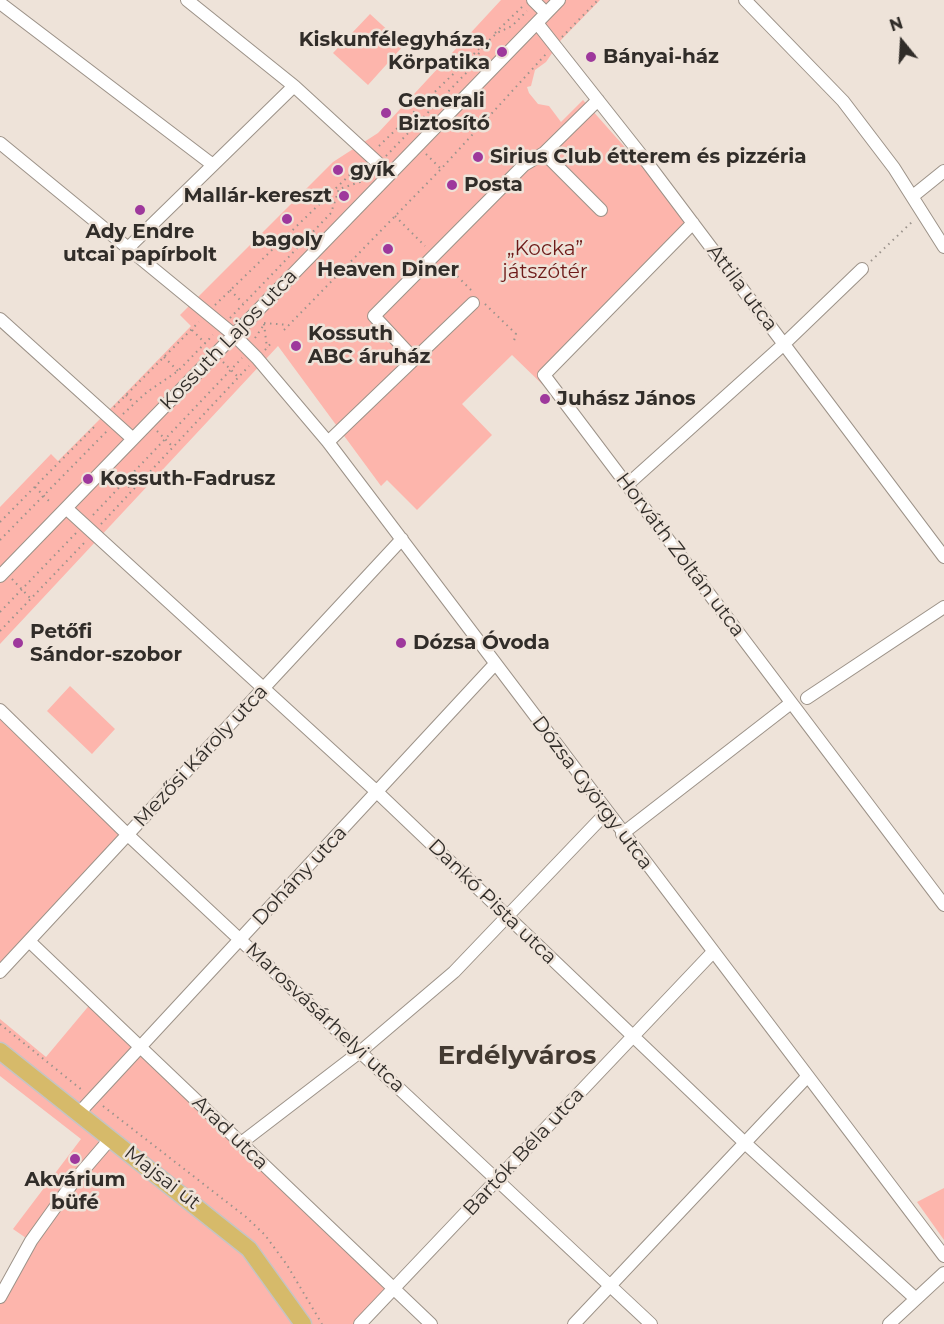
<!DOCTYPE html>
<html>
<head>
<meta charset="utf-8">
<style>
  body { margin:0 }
  #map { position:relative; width:944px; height:1324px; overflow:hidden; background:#eee3d9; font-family:Montserrat,sans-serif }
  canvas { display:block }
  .north { position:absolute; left:872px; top:12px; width:60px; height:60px; -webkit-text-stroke:4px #eee3d9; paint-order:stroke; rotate:342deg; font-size:16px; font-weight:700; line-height:24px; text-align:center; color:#312d29 }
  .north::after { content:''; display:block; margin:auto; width:21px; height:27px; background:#312d29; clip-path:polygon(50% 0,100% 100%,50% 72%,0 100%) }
</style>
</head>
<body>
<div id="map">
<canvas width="944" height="1324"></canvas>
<div class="north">N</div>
</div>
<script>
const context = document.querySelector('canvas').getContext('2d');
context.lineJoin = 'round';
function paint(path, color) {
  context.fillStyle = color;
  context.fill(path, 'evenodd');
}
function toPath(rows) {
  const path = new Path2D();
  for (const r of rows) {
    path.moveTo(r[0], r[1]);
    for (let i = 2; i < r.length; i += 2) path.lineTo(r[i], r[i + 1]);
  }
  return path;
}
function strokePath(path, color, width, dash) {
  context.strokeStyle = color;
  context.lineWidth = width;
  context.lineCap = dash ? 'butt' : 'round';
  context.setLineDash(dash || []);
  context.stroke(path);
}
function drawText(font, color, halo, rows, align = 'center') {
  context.font = font + ' Montserrat,sans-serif';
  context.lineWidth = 5;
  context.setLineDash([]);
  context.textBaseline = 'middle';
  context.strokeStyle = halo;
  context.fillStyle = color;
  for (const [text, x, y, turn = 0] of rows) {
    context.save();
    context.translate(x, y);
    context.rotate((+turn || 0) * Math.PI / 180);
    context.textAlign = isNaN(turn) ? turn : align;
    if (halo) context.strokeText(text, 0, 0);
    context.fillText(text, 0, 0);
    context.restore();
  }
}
const green = toPath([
  [501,0,600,0,561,40,546,62,535,70,531,86,527,87,529,93,538,104,549,106,561,122,583,100,693,224,542,384,512,355,462,404,492,435,417,510,387,480,381,486,278,346,0,644,0,507,51,454,58,461,115,404,191,326,180,315,333,162,378,133],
  [370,14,404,45,368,85,333,53],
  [70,686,115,729,92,754,47,711],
  [0,710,127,834,0,972],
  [92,1002,394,1290,359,1324,304,1324,224,1227,302,1324,0,1324,0,1283,26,1238,13,1229,81,1139,0,1076,0,1019,46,1057],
  [944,1188,944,1240,917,1202]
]);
const path = toPath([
  [495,33,523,6],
  [562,37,598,0],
  [379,146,480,48],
  [426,154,441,169],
  [386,156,470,69,483,46,497,33,512,26,527,11],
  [395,216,425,246],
  [871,261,914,220],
  [453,272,472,291],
  [230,290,243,303],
  [485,304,516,334,513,344],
  [215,305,362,163],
  [230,318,331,213,339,189,360,182,369,173],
  [264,323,288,325],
  [264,324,267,348],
  [192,330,205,343],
  [284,330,441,169,546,54],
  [255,338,265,323],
  [265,350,273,341],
  [164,357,178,371],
  [223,362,238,377],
  [126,395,134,403],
  [114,407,199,322],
  [123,414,147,392,178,371,213,335],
  [157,431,172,446],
  [124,482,132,490],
  [35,487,52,504],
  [93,515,242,358],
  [0,522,97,424],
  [101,524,249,366],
  [0,540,107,431],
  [12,579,31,599],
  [0,612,77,532],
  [0,631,85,542],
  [0,1024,82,1090],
  [103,1106,246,1217,265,1235,287,1265,322,1324]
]);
const minor = toPath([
  [187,0,294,86,390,174],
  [533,0,546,13],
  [745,0,843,101,894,168,944,247],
  [0,3,213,165],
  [537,23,646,161,944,557],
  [0,143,234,335,257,358,328,442,944,1256],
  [544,153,601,210],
  [913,196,944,171],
  [693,223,544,375,944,905],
  [128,248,294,86],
  [0,319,133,439],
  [414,359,374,316,524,165,544,153,598,100],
  [328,442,473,303],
  [627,485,784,344,862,269],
  [66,508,377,792,745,1143,916,1299],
  [0,576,559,0],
  [807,698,944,607],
  [0,710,128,835,651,1324],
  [622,834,791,703],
  [29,941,431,1324],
  [0,972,402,539],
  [79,1113,495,664],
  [241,1143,361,1051,454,972,606,813],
  [0,1297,31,1241,74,1181,111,1138],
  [360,1324,712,953],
  [574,1324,806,1078],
  [889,1324,944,1273]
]);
const major = toPath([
  [0,1051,249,1249,303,1324]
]);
const markers = [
  [502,52,6,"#9e389c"],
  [591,57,6,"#9e389c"],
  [386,113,6,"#9e389c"],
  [478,157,6,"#9e389c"],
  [338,170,6,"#9e389c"],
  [452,185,6,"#9e389c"],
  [344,196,6,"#9e389c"],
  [140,210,6,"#9e389c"],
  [287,219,6,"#9e389c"],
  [388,249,6,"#9e389c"],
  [296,346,6,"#9e389c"],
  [545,399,6,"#9e389c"],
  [88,479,6,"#9e389c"],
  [18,643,6,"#9e389c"],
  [401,643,6,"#9e389c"],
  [75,1159,6,"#9e389c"]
];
const poiNames = [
  ["Kiskunfélegyháza,",490,40,"right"],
  ["Körpatika",490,63,"right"],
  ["Bányai-ház",603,57],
  ["Generali",398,101],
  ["Biztosító",398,124],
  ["Sirius Club étterem és pizzéria",490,157],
  ["gyík",350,170],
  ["Posta",464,185],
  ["Mallár-kereszt",332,196,"right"],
  ["Ady Endre",140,232,"center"],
  ["utcai papírbolt",140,255,"center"],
  ["bagoly",287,240,"center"],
  ["Heaven Diner",388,270,"center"],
  ["Kossuth",308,334],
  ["ABC áruház",308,357],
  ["Juhász János",557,399],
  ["Kossuth-Fadrusz",100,479],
  ["Petőfi",30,632],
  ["Sándor-szobor",30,655],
  ["Dózsa Óvoda",413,643],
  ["Akvárium",75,1180,"center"],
  ["büfé",75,1203,"center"]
];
const parkNames = [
  ["„Kocka”",545,249],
  ["játszótér",545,272]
];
const streetNames = [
  ["Attila utca",742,288,53],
  ["Kossuth Lajos utca",229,340,-46],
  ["Horváth Zoltán utca",680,555,53],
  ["Mezősi Károly utca",201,756,-47],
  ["Dózsa György utca",592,793,53],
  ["Dohány utca",300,876,-47],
  ["Dankó Pista utca",492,902,44],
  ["Marosvásárhelyi utca",325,1018,43],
  ["Arad utca",230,1133,44],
  ["Bartók Béla utca",524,1152,-47],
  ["Majsai út",162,1178,38]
];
const districtNames = [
  ["Erdélyváros",517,1056]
];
paint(green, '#fdb5ac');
strokePath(minor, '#9c9288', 14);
strokePath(major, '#c5c4c3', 19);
strokePath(path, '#9b938c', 2, [1.5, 4.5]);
strokePath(minor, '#fff', 12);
strokePath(major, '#d6ba6a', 16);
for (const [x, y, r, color] of markers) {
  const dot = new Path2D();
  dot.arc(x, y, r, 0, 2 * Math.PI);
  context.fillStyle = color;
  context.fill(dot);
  strokePath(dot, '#eee3d9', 2);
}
drawText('bold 20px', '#312d29', '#eee3d9', poiNames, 'left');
drawText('20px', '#6e1a18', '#eee3d9', parkNames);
drawText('20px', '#312d29', '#eee3d9', streetNames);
drawText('bold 26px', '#433a32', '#eee3d9', districtNames);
</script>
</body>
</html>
